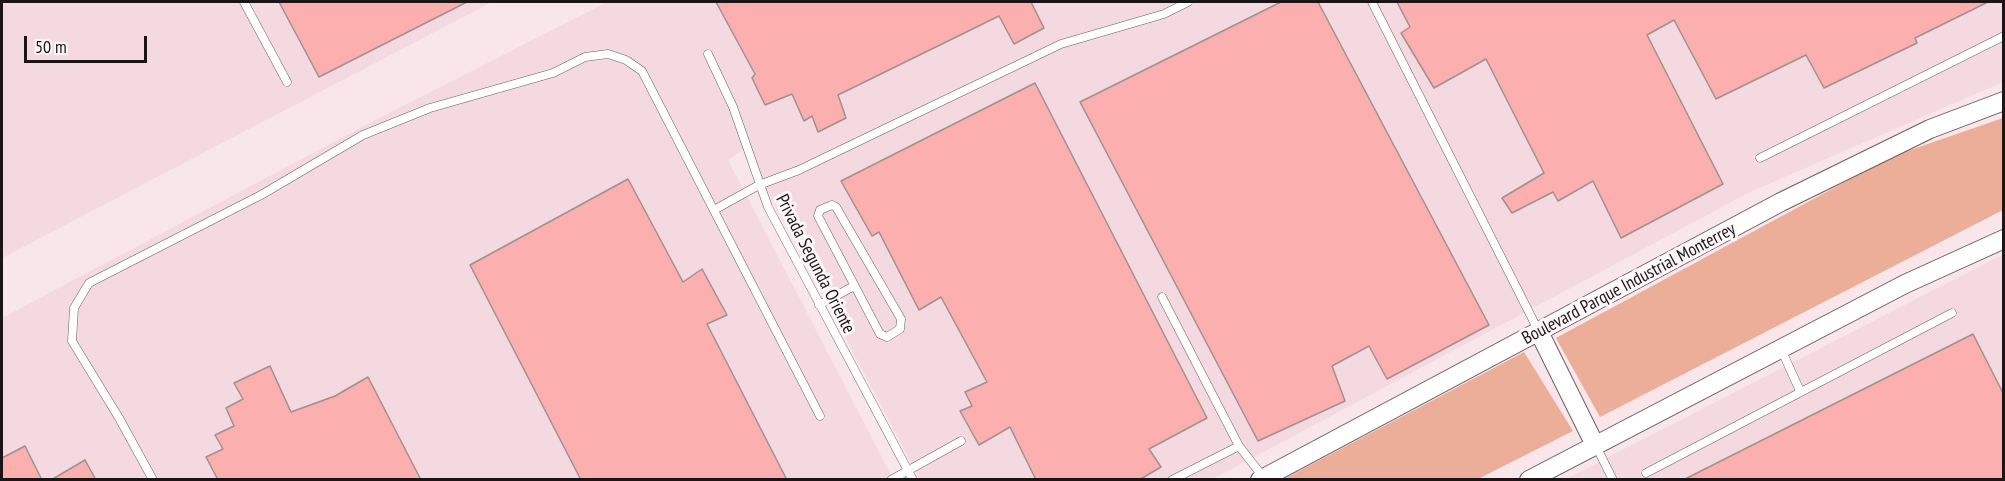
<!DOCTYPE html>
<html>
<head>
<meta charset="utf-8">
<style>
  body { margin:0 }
  #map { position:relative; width:2005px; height:481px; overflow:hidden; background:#f8e6eb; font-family:"PT Sans Narrow",sans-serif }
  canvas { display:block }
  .frame { position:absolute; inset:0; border:3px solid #1b1517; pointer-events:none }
  .scale { position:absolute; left:24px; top:36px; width:123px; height:27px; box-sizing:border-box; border:3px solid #1b1517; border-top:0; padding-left:8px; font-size:18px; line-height:21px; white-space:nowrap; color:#1b1517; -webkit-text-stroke:4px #fef7f9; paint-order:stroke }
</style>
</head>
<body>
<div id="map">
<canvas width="2005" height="481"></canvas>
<div class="frame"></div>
<div class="scale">50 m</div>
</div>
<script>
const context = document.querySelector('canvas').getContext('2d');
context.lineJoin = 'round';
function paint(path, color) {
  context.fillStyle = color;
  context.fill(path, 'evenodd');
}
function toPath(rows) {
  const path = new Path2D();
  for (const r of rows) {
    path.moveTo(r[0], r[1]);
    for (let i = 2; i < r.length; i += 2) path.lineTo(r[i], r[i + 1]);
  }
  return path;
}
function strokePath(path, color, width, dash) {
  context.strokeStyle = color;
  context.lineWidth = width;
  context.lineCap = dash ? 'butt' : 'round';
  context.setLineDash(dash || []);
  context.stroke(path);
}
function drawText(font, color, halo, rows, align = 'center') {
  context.font = font + ' "PT Sans Narrow",sans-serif';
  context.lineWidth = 6;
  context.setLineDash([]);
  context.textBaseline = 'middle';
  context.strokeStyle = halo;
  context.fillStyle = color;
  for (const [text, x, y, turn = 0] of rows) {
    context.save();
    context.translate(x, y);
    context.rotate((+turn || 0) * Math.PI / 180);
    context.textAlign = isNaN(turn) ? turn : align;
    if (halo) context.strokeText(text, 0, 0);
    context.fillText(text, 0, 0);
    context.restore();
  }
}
const built = toPath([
  [2,2,492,2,2,258],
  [607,2,2003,2,2003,82,1750,192,1213,479,920,479,745,148,728,160,893,479,2,480,2,318,364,126],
  [2003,255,2003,479,1564,480,1998,257]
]);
const green = toPath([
  [2003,118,2003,210,1600,417,1556,338,1893,156],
  [1524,352,1573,431,1478,479,1284,479]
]);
const building = toPath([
  [279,2,467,2,319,77,279,2],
  [716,2,1031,2,1044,28,1014,44,999,16,838,95,846,118,818,132,812,116,804,121,792,94,765,105,752,78,755,74,716,2],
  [1281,2,1318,2,1489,325,1387,379,1369,346,1332,366,1345,401,1258,441,1080,102,1281,2],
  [1397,2,1988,2,1915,38,1917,43,1824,88,1806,55,1716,99,1674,20,1647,35,1723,184,1621,238,1593,181,1558,201,1553,192,1512,213,1502,198,1544,173,1486,59,1434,88,1401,33,1410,27,1397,2],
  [1035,83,1207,418,1149,449,1161,467,1139,480,1036,480,1010,427,979,445,960,411,972,406,965,392,987,382,941,297,919,310,879,232,872,236,841,181,1035,83],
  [628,179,683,282,702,269,727,315,707,324,787,480,581,480,470,265,628,179],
  [1973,334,2004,395,2004,480,1683,480,1973,334],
  [270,366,291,412,335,396,368,377,421,480,218,480,206,457,223,449,215,435,234,426,226,408,243,399,234,383,270,366],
  [25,446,42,480,2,480,2,458,25,446],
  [85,460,96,480,51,480,85,460]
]);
const service = toPath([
  [244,2,287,82],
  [1372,2,1539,332],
  [708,54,733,107,768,207,913,480],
  [1760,158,2004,36],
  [832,205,836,207,901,319,900,329,887,337,880,334,818,216,820,210,832,205],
  [714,210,759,185,799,170,1061,44,1164,14,1188,2],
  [1162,297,1239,446],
  [819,305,854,286],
  [1781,349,1800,391],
  [1596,446,1613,480],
  [1646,473,1952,313],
  [153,480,119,418,72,341,74,308,89,283,261,195,363,135,430,108,553,73,585,57,608,54,626,60,642,71,820,416],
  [891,480,961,441],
  [1172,480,1239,446,1264,478]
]);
const tertiary = toPath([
  [1539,332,1595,445],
  [1260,480,1781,202,1930,129,2004,101],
  [1529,480,1905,284,2004,239]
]);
const streetNames = [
  ["Privada Segunda Oriente",815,264,63],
  ["Boulevard Parque Industrial Monterrey",1629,284,-28]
];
paint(built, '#f4d9e0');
paint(green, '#ecad99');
paint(building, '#fbafae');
strokePath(building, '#a19090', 1.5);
strokePath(service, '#6c5d61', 9);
strokePath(tertiary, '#6c5d61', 20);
strokePath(service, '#fff', 8);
strokePath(tertiary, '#fff', 18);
drawText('18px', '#1b1517', '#fef7f9', streetNames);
</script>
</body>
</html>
